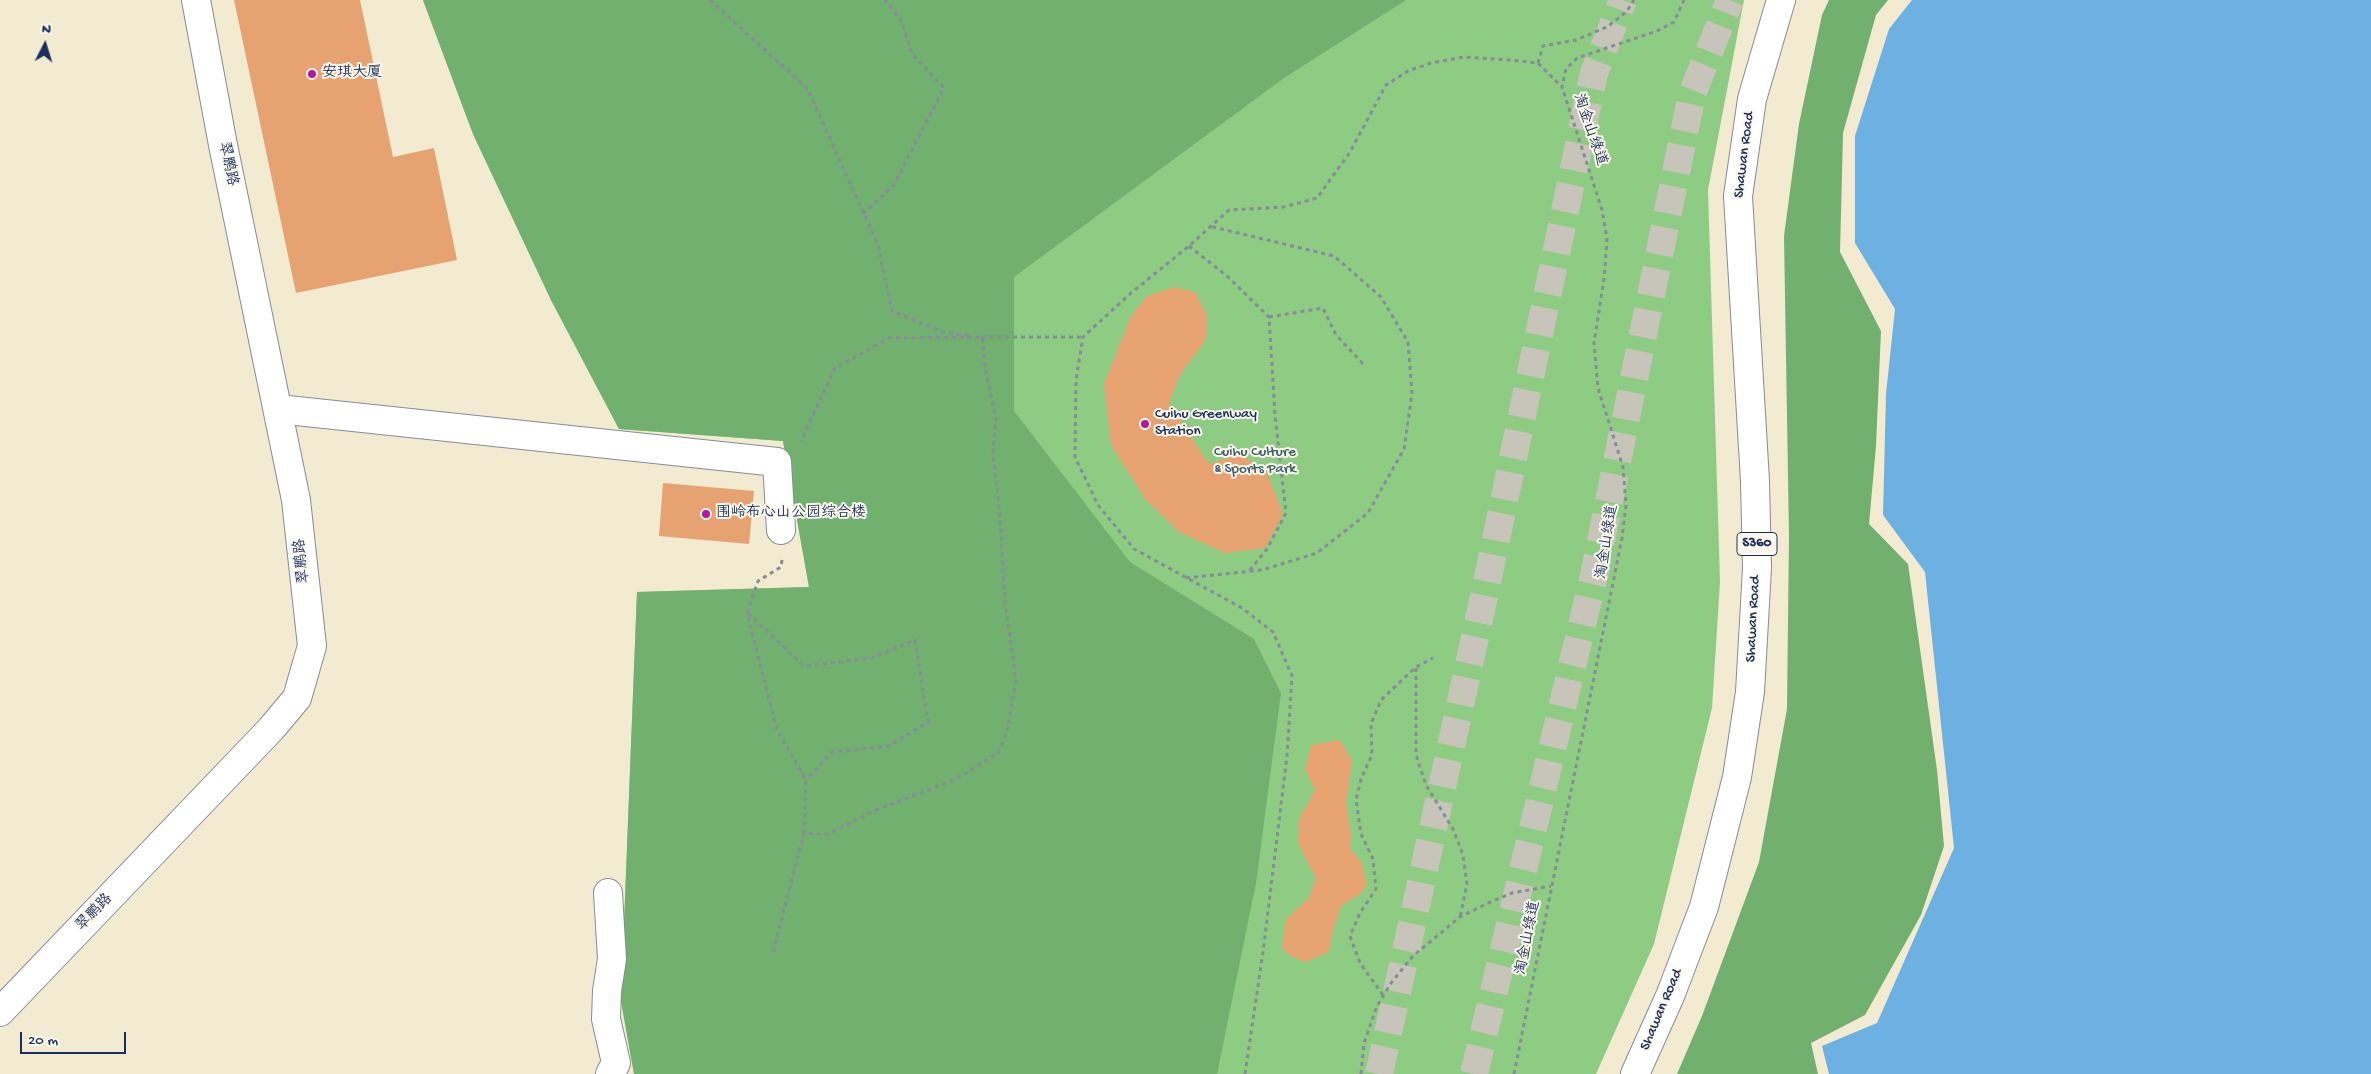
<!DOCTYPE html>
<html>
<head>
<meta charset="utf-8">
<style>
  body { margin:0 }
  #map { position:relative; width:2371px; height:1074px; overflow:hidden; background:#f2ead1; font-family:"Gochi Hand",sans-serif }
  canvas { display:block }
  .north { position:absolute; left:20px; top:20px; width:50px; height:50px; -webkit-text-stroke:4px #fbf7ec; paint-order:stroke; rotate:5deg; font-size:14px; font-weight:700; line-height:20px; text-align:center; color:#1b2f5e }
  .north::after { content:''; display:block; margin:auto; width:18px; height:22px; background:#1b2f5e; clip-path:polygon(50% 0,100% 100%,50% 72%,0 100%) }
  .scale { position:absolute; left:20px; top:1032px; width:106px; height:22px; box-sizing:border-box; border:2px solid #1b2f5e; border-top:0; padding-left:6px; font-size:15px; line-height:18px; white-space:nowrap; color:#1b2f5e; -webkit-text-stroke:4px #fbf7ec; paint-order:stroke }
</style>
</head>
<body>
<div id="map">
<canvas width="2371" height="1074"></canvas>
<div class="north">N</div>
<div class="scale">20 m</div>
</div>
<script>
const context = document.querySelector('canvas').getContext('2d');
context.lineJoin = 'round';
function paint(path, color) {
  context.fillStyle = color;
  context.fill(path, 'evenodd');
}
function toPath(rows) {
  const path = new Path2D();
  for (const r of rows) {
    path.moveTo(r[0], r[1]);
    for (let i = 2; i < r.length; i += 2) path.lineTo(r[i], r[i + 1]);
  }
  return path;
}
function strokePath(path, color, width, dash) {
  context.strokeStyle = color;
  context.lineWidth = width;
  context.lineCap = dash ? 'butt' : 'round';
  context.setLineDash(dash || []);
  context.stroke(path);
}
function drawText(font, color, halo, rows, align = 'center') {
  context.font = font + ' "Gochi Hand","LXGW WenKai TC",sans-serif';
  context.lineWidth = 4;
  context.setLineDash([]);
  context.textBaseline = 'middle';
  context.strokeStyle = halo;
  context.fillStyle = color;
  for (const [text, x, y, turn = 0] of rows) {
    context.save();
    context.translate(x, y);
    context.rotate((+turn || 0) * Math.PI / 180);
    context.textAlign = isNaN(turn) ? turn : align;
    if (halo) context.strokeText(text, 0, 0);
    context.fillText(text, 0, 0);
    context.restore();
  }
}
const green = toPath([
  [423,0,1744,0,1708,190,1720,582,1712,708,1654,944,1596,1074,634,1074,621,1001,637,592,809,587,783,441,619,429,551,300,473,134]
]);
const forest = toPath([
  [423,0,1406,0,1284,78,1014,277,1014,411,1130,562,1254,639,1281,693,1256,883,1217,1074,634,1074,621,1001,637,592,809,587,783,441,619,429,551,300,473,134],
  [1829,0,1888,0,1876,15,1843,133,1840,252,1881,331,1876,446,1869,524,1908,564,1937,770,1944,846,1921,915,1865,1015,1811,1043,1818,1074,1677,1074,1702,1016,1759,862,1787,709,1789,536,1784,236,1799,124,1822,15]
]);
const water = toPath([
  [1912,0,2371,0,2371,1074,1829,1074,1822,1046,1877,1023,1954,848,1925,572,1883,515,1886,394,1895,309,1855,243,1855,136,1889,29]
]);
const building = toPath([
  [234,0,360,0,393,157,434,148,457,260,296,293],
  [1174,287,1195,292,1207,315,1206,339,1179,377,1169,403,1209,464,1240,454,1266,470,1283,514,1265,548,1225,553,1179,532,1145,499,1111,445,1104,384,1131,316,1147,296],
  [663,483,754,491,749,544,659,536],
  [1340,740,1352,761,1346,803,1351,836,1350,849,1361,861,1367,886,1360,894,1341,906,1332,933,1329,952,1305,962,1290,956,1282,948,1286,919,1309,898,1316,878,1298,844,1299,819,1315,790,1305,769,1311,745]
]);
const trunkTunnel = toPath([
  [1379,1074,1483,601,1594,73,1623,0],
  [1474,1074,1594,575,1692,94,1730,0]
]);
const path = toPath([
  [710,0,807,88,878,245,892,311,943,332,970,336],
  [1538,63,1543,46,1576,40,1607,27,1627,11,1634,0],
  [863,214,893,186,944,88,912,54,901,20,885,0],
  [1189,246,1228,277,1269,317,1275,415,1286,513,1267,549,1249,571],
  [1269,317,1323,308,1336,335,1365,366],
  [981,337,1083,337],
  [782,560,781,567,758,581,747,613,777,730,806,780,804,833],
  [1186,578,1262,570,1317,553,1368,513,1404,449,1412,393,1408,342,1381,297,1334,256,1209,226],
  [748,613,804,666,872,658,915,640,928,722,889,746,832,752,806,780],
  [1416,668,1416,755,1426,785,1453,829,1463,855,1467,884,1460,917],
  [773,952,804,833,826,835,876,810,954,780,998,753,1007,732,1016,680,1005,602,1000,516,993,451,996,418,986,373,982,337,889,338,835,368,801,441],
  [1383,995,1360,963,1350,936,1360,913,1376,889,1373,859,1361,834,1356,800,1361,779,1372,755,1371,724,1381,700,1416,667,1433,658],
  [1245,1074,1263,952,1287,756,1292,676,1273,632,1242,608,1134,549,1098,505,1075,457,1076,380,1083,337,1131,293,1189,246,1229,210,1284,207,1317,198,1350,152,1386,85,1408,71,1431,63,1464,57,1510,60,1538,63,1562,87],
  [1361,1074,1364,1043,1377,1006,1391,983,1413,956,1460,917,1488,903,1512,893,1551,886],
  [1514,1074,1622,538,1626,505,1623,467,1598,388,1594,343,1604,279,1607,239,1602,210,1562,87,1566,69,1577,58,1657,31,1674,22,1684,0]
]);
const minor = toPath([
  [278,409,777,462,781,530],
  [608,893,612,959,607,991,606,1019,616,1063,610,1074],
  [0,1012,271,729,297,698,312,646,296,500,223,145,196,0]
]);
const primary = toPath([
  [1635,1074,1670,996,1704,907,1737,777,1750,692,1757,568,1755,481,1738,196,1752,99,1781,0]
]);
const markers = [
  [312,74,5,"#b5179e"],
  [1145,424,5,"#b5179e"],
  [706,514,5,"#b5179e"]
];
const shields = [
  [1757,544,40]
];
const shieldNames = [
  ["S360",1757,544]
];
const poiNames = [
  ["安琪大厦",322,74],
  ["Cuihu Greenway",1155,415],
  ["Station",1155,432],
  ["围岭布心山公园综合楼",716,514]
];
const streetNames = [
  ["淘金山绿道",1589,130,71],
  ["Shawan Road",1745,155,-83],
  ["翠鹏路",227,164,78],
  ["淘金山绿道",1608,542,-81],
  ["翠鹏路",303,561,-96],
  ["Shawan Road",1754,619,-87],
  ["翠鹏路",95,913,-46],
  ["淘金山绿道",1529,938,-79],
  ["Shawan Road",1662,1010,-67]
];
const parkNames = [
  ["Cuihu Culture",1255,453],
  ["& Sports Park",1255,470]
];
paint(green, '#8dcc82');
paint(forest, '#72b070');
paint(water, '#6db1e2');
paint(building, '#e7a272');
strokePath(trunkTunnel, '#c7c5ba', 28, [28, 14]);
strokePath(minor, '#868c98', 30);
strokePath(primary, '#868c98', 30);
strokePath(path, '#868c98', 3, [4, 4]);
strokePath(minor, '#fff', 28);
strokePath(primary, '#fff', 28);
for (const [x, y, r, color] of markers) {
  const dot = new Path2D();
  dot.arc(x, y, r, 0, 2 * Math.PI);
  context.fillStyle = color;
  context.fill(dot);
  strokePath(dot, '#fbf7ec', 2);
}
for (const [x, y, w] of shields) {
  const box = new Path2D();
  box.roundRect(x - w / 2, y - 11.5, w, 23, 4);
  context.fillStyle = '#fbf7ec';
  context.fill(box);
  strokePath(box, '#1b2f5e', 1);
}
drawText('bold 14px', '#1b2f5e', null, shieldNames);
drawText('15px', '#1b2f5e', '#fbf7ec', poiNames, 'left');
drawText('15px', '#1b2f5e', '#fbf7ec', streetNames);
drawText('15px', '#3d5e69', '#fbf7ec', parkNames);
</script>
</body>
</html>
